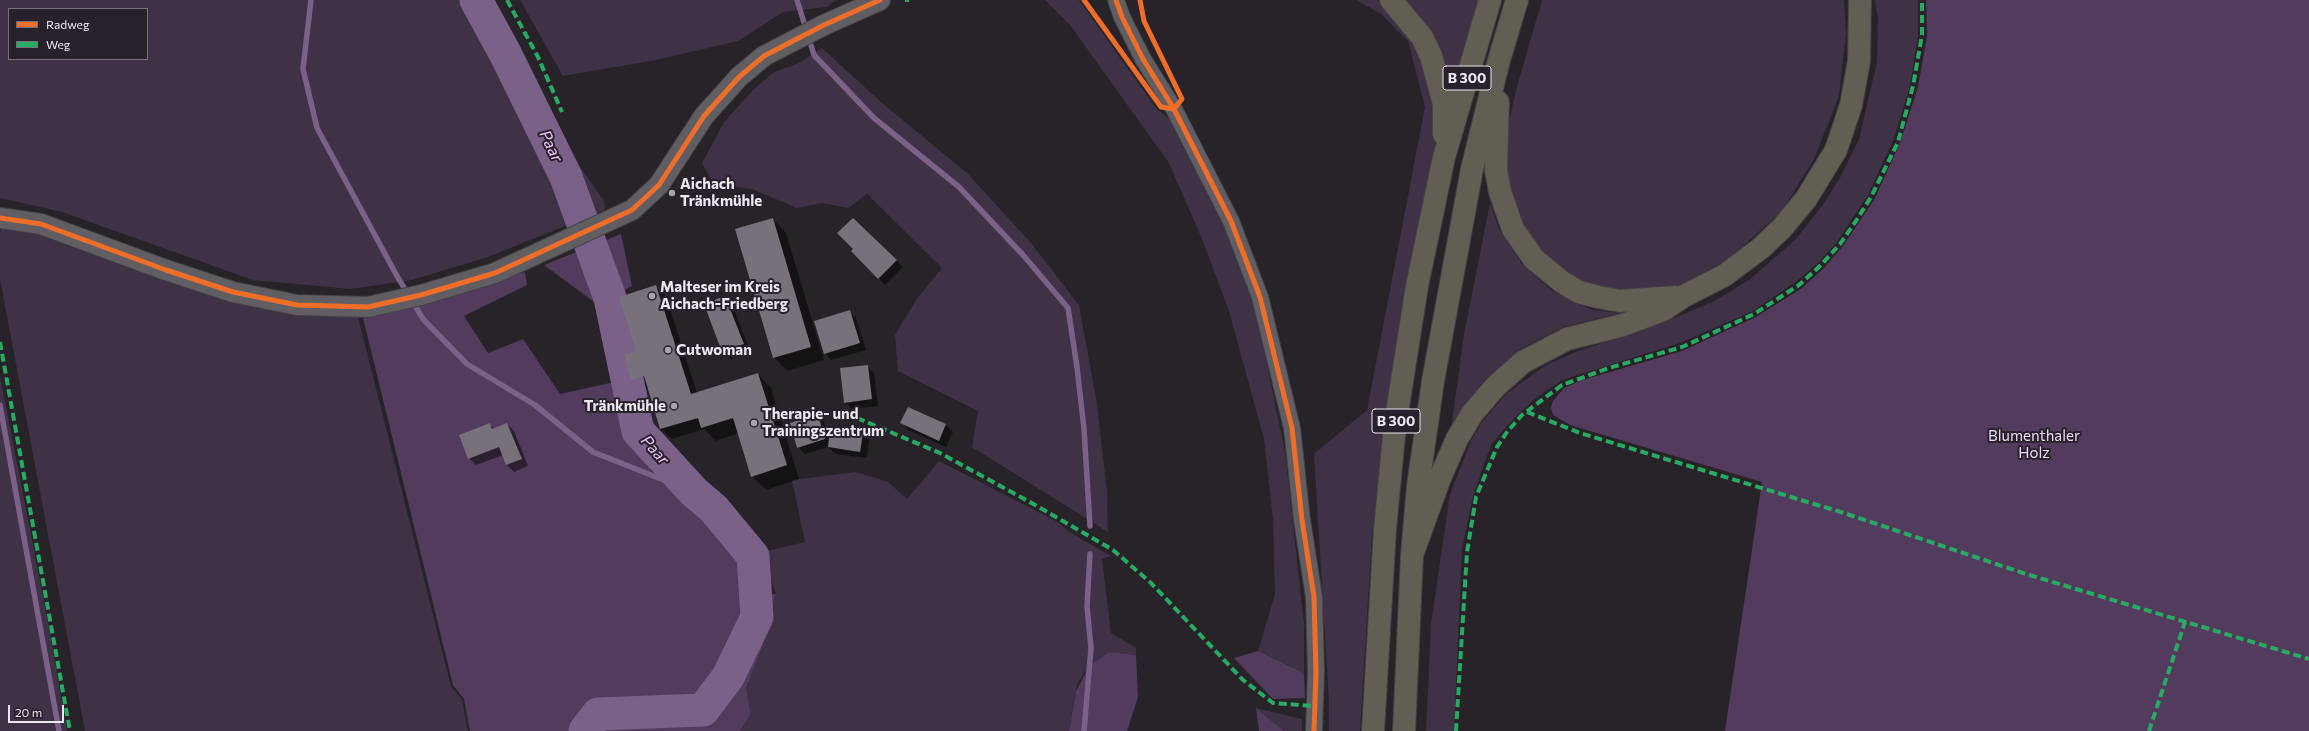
<!DOCTYPE html>
<html>
<head>
<meta charset="utf-8">
<style>
  body { margin:0 }
  #map { position:relative; width:2309px; height:731px; overflow:hidden; background:#272328; font-family:Commissioner,sans-serif }
  canvas { display:block }
  .legend { position:absolute; left:8px; top:8px; width:140px; height:52px; box-sizing:border-box; background:#28202b; border:1px solid #777079; margin:0; padding:5px 7px; list-style:none; font-size:12px; color:#ede7ef }
  .legend li { display:flex; align-items:center; gap:8px; height:20px }
  .legend b { width:20px; border:1px solid #777079 }
  .scale { position:absolute; left:8px; top:705px; width:56px; height:18px; box-sizing:border-box; border:2px solid #ede7ef; border-top:0; padding-left:5px; font-size:12px; line-height:14px; white-space:nowrap; color:#ede7ef; -webkit-text-stroke:3px #28202b; paint-order:stroke }
</style>
</head>
<body>
<div id="map">
<canvas width="2309" height="731"></canvas>
<ul class="legend">
<li><b style="height:5px;background:#ee6e29"></b>Radweg</li>
<li><b style="height:5px;background:#26ab63"></b>Weg</li>
</ul>
<div class="scale">20 m</div>
</div>
<script>
const context = document.querySelector('canvas').getContext('2d');
context.lineJoin = 'round';
function paint(path, color) {
  context.fillStyle = color;
  context.fill(path, 'evenodd');
}
function toPath(rows) {
  const path = new Path2D();
  for (const r of rows) {
    path.moveTo(r[0], r[1]);
    for (let i = 2; i < r.length; i += 2) path.lineTo(r[i], r[i + 1]);
  }
  return path;
}
function strokePath(path, color, width, dash) {
  context.strokeStyle = color;
  context.lineWidth = width;
  context.lineCap = dash ? 'butt' : 'round';
  context.setLineDash(dash || []);
  context.stroke(path);
}
function drawText(font, color, halo, rows, align = 'center') {
  context.font = font + ' Commissioner,sans-serif';
  context.lineWidth = 4;
  context.setLineDash([]);
  context.textBaseline = 'middle';
  context.strokeStyle = halo;
  context.fillStyle = color;
  for (const [text, x, y, turn = 0] of rows) {
    context.save();
    context.translate(x, y);
    context.rotate((+turn || 0) * Math.PI / 180);
    context.textAlign = isNaN(turn) ? turn : align;
    if (halo) context.strokeText(text, 0, 0);
    context.fillText(text, 0, 0);
    context.restore();
  }
}
const green = toPath([
  [0,0,495,0,579,165,604,201,605,210,488,257,412,280,350,289,253,280,62,212,0,198],
  [9,9,147,9,147,59,9,59],
  [520,0,836,0,827,7,783,12,738,41,656,60,563,76],
  [1045,0,1079,0,1156,108,1173,122,1227,228,1257,316,1285,452,1304,623,1304,673,1258,651,1275,594,1273,520,1264,439,1229,311,1202,239,1169,163,1070,25],
  [1356,0,1378,0,1403,24,1424,54,1437,132,1391,391,1372,534,1360,731,1329,731,1329,702,1314,454,1367,410,1425,107,1408,41,1381,14],
  [1403,0,1478,0,1452,96],
  [1542,0,1844,0,1846,33,1839,96,1814,159,1782,211,1731,257,1679,287,1620,294,1583,285,1555,268,1512,212,1504,145,1516,90],
  [1875,0,1918,0,1918,36,1910,86,1893,141,1868,195,1837,242,1818,263,1797,281,1753,311,1680,343,1562,380,1533,400,1503,430,1491,445,1473,496,1462,549,1454,731,1426,731,1431,624,1450,494,1471,441,1482,422,1506,394,1546,365,1573,353,1682,315,1714,301,1749,280,1795,240,1822,206,1841,176,1859,139,1877,62,1878,19],
  [822,48,882,103,968,174,1031,243,1079,305,1097,404,1107,492,1108,532,972,447,978,411,898,371,895,335,916,300,942,268,867,194,848,208,822,203,797,208,752,189,727,186,711,179,702,163,724,122,754,89,774,72,799,63],
  [1490,203,1500,231,1522,264,1552,291,1593,310,1620,313,1563,327,1520,349,1482,383,1451,429,1464,334],
  [10,227,358,317,451,686,462,700,468,731,85,731,0,279,0,232,1,229],
  [0,376,49,627,67,731,0,731],
  [939,461,1056,521,1071,533,1111,556,1102,559,1111,633,1136,648,1136,655,1109,652,1090,665,1077,684,1069,731,740,731,751,714,746,688,763,645,776,594,762,552,805,542,792,480,856,472,888,482,907,499],
  [1256,708,1302,719,1302,731,1284,731]
]);
const forest = toPath([
  [1926,0,2309,0,2309,731,1725,731,1762,482,1570,425,1553,415,1551,407,1553,401,1564,388,1579,381,1682,351,1756,317,1802,288,1824,268,1843,246,1874,200,1900,143,1918,87,1927,36],
  [621,234,632,286,598,305,544,265],
  [525,272,527,285,464,316,488,353,523,339,560,394,619,381,625,428,652,472,718,534,739,558,758,596,776,594,763,645,746,688,751,714,740,731,470,731,464,699,453,685,363,318,426,303],
  [1258,651,1304,673,1305,698,1273,699,1234,658],
  [1109,652,1136,655,1138,697,1127,731,1069,731,1076,691,1090,665],
  [1256,708,1284,731,1259,731]
]);
const shadow = toPath([
  [773,219,786,233,824,360,787,371,774,357],
  [853,219,903,267,885,285,852,251,854,249],
  [656,287,666,297,697,393,758,374,771,388,799,479,766,490,752,476,739,433,716,441,704,429,672,439,661,429,648,388,642,390,632,379,637,352],
  [725,297,732,304,750,351,730,359,723,352,705,304],
  [850,312,856,318,866,350,831,360,825,353],
  [867,366,874,373,878,406,852,409,845,402],
  [908,408,946,425,953,432,946,447,908,430,901,423],
  [817,415,824,422,830,440,862,434,869,440,867,458,836,454,828,447,805,454,798,447],
  [490,424,494,429,507,424,514,431,528,466,514,472,507,465,503,455,476,465,469,458]
]);
const stream = toPath([
  [311,0,303,69,317,128,397,276,423,319,467,364,535,405,593,452,694,492],
  [797,0,814,55,874,118,959,187,1023,255,1068,308,1077,367,1084,429,1090,526],
  [0,405,59,731],
  [1084,731,1091,648,1087,606,1090,554]
]);
const river = toPath([
  [476,0,506,55,566,177,610,298,638,431,694,492,714,509,753,556,757,617,728,677,703,710,598,714,585,731]
]);
const building = toPath([
  [773,218,811,347,773,358,735,229],
  [853,218,897,260,878,279,851,251,853,249,837,233],
  [656,285,691,394,758,373,787,465,751,477,733,418,701,428,698,418,660,429,644,376,631,380,624,355,636,351,619,297],
  [725,296,744,344,722,352,704,304],
  [850,310,860,343,824,354,814,321],
  [868,365,872,399,844,403,840,368],
  [908,407,946,424,939,441,900,423],
  [818,414,825,439,797,448,790,423],
  [490,423,492,429,507,423,522,459,506,465,499,447,468,459,459,435],
  [830,428,863,433,860,452,828,447]
]);
const minor = toPath([
  [1116,0,1122,17,1143,59,1174,109,1231,221,1260,297,1292,428,1302,520,1314,597,1316,672,1314,731]
]);
const tertiary = toPath([
  [0,218,41,224,166,270,233,292,297,305,368,307,421,295,495,273,632,210,659,185,704,116,739,77,764,56,789,43,824,25,880,0]
]);
const trunk = toPath([
  [1391,0,1422,37,1431,56,1444,104,1444,134],
  [1498,102,1496,170,1500,192,1513,229,1534,259,1562,282,1579,292,1598,297,1620,301,1675,297],
  [1412,555,1440,478,1457,439,1472,414,1495,387,1523,362,1567,339,1623,325,1663,310,1684,296,1725,275,1761,248,1782,228,1806,199,1836,150,1851,105,1859,61,1860,0],
  [1373,731,1385,529,1395,425,1417,286,1444,157,1490,0],
  [1404,731,1412,555,1418,486,1433,381,1472,169,1499,60,1517,0]
]);
const quiet = toPath([
  [507,0,538,57,562,112],
  [905,0,909,0],
  [0,342,70,731],
  [1527,412,1580,433,1844,513,2026,574,2309,659],
  [857,418,940,453,1037,506,1113,550,1151,583,1243,680,1273,703,1314,706],
  [1456,731,1467,552,1476,497,1497,447,1507,432,1522,415,1562,385,1609,368,1682,347,1754,314,1799,285,1821,265,1840,244,1856,221,1871,197,1898,142,1913,86,1922,35,1922,0],
  [2149,731,2185,622]
]);
const cycleway = toPath([
  [1084,0,1161,107,1174,109],
  [1116,0,1122,17,1143,59,1174,109,1231,221,1260,297,1292,428,1302,520,1314,597,1316,672,1314,731],
  [1140,0,1144,21,1182,99,1174,109],
  [0,218,41,224,166,270,233,292,297,305,368,307,421,295,495,273,632,210,659,185,704,116,739,77,764,56,789,43,824,25,880,0]
]);
const markers = [
  [672,193,4,"#a8a2a9"],
  [652,296,4,"#a8a2a9"],
  [668,350,4,"#a8a2a9"],
  [674,406,4,"#a8a2a9"],
  [754,423,4,"#a8a2a9"]
];
const shields = [
  [1467,78,48],
  [1396,421,48]
];
const shieldNames = [
  ["B 300",1467,78],
  ["B 300",1396,421]
];
const poiNames = [
  ["Aichach",680,184],
  ["Tränkmühle",680,201],
  ["Malteser im Kreis",660,287],
  ["Aichach-Friedberg",660,304],
  ["Cutwoman",676,350],
  ["Tränkmühle",666,406,"right"],
  ["Therapie- und",762,414],
  ["Trainingszentrum",762,431]
];
const parkNames = [
  ["Blumenthaler",2034,436],
  ["Holz",2034,453]
];
const waterNames = [
  ["Paar",551,146,64],
  ["Paar",655,450,48]
];
paint(green, '#3f3146');
paint(forest, '#533b5e');
paint(shadow, '#0007');
strokePath(stream, '#7b6088', 5.5);
strokePath(river, '#7b6088', 33);
paint(building, '#78707b');
strokePath(minor, '#444145', 18);
strokePath(tertiary, '#444145', 22);
strokePath(trunk, '#444145', 24);
strokePath(minor, '#615e63', 16);
strokePath(tertiary, '#615e63', 20);
strokePath(trunk, '#625e54', 22);
strokePath(quiet, '#26ab63', 4, [8, 4]);
strokePath(cycleway, '#ee6e29', 5);
for (const [x, y, r, color] of markers) {
  const dot = new Path2D();
  dot.arc(x, y, r, 0, 2 * Math.PI);
  context.fillStyle = color;
  context.fill(dot);
  strokePath(dot, '#28202b', 1.5);
}
for (const [x, y, w] of shields) {
  const box = new Path2D();
  box.roundRect(x - w / 2, y - 12, w, 24, 3);
  context.fillStyle = '#28202b';
  context.fill(box);
  strokePath(box, '#ede7ef', 1);
}
drawText('bold 14px', '#ede7ef', null, shieldNames);
drawText('bold 15px', '#ede7ef', '#28202b', poiNames, 'left');
drawText('15px', '#eddbf6', '#28202b', parkNames);
drawText('italic 16px', '#eac6fc', '#28202b', waterNames);
</script>
</body>
</html>
